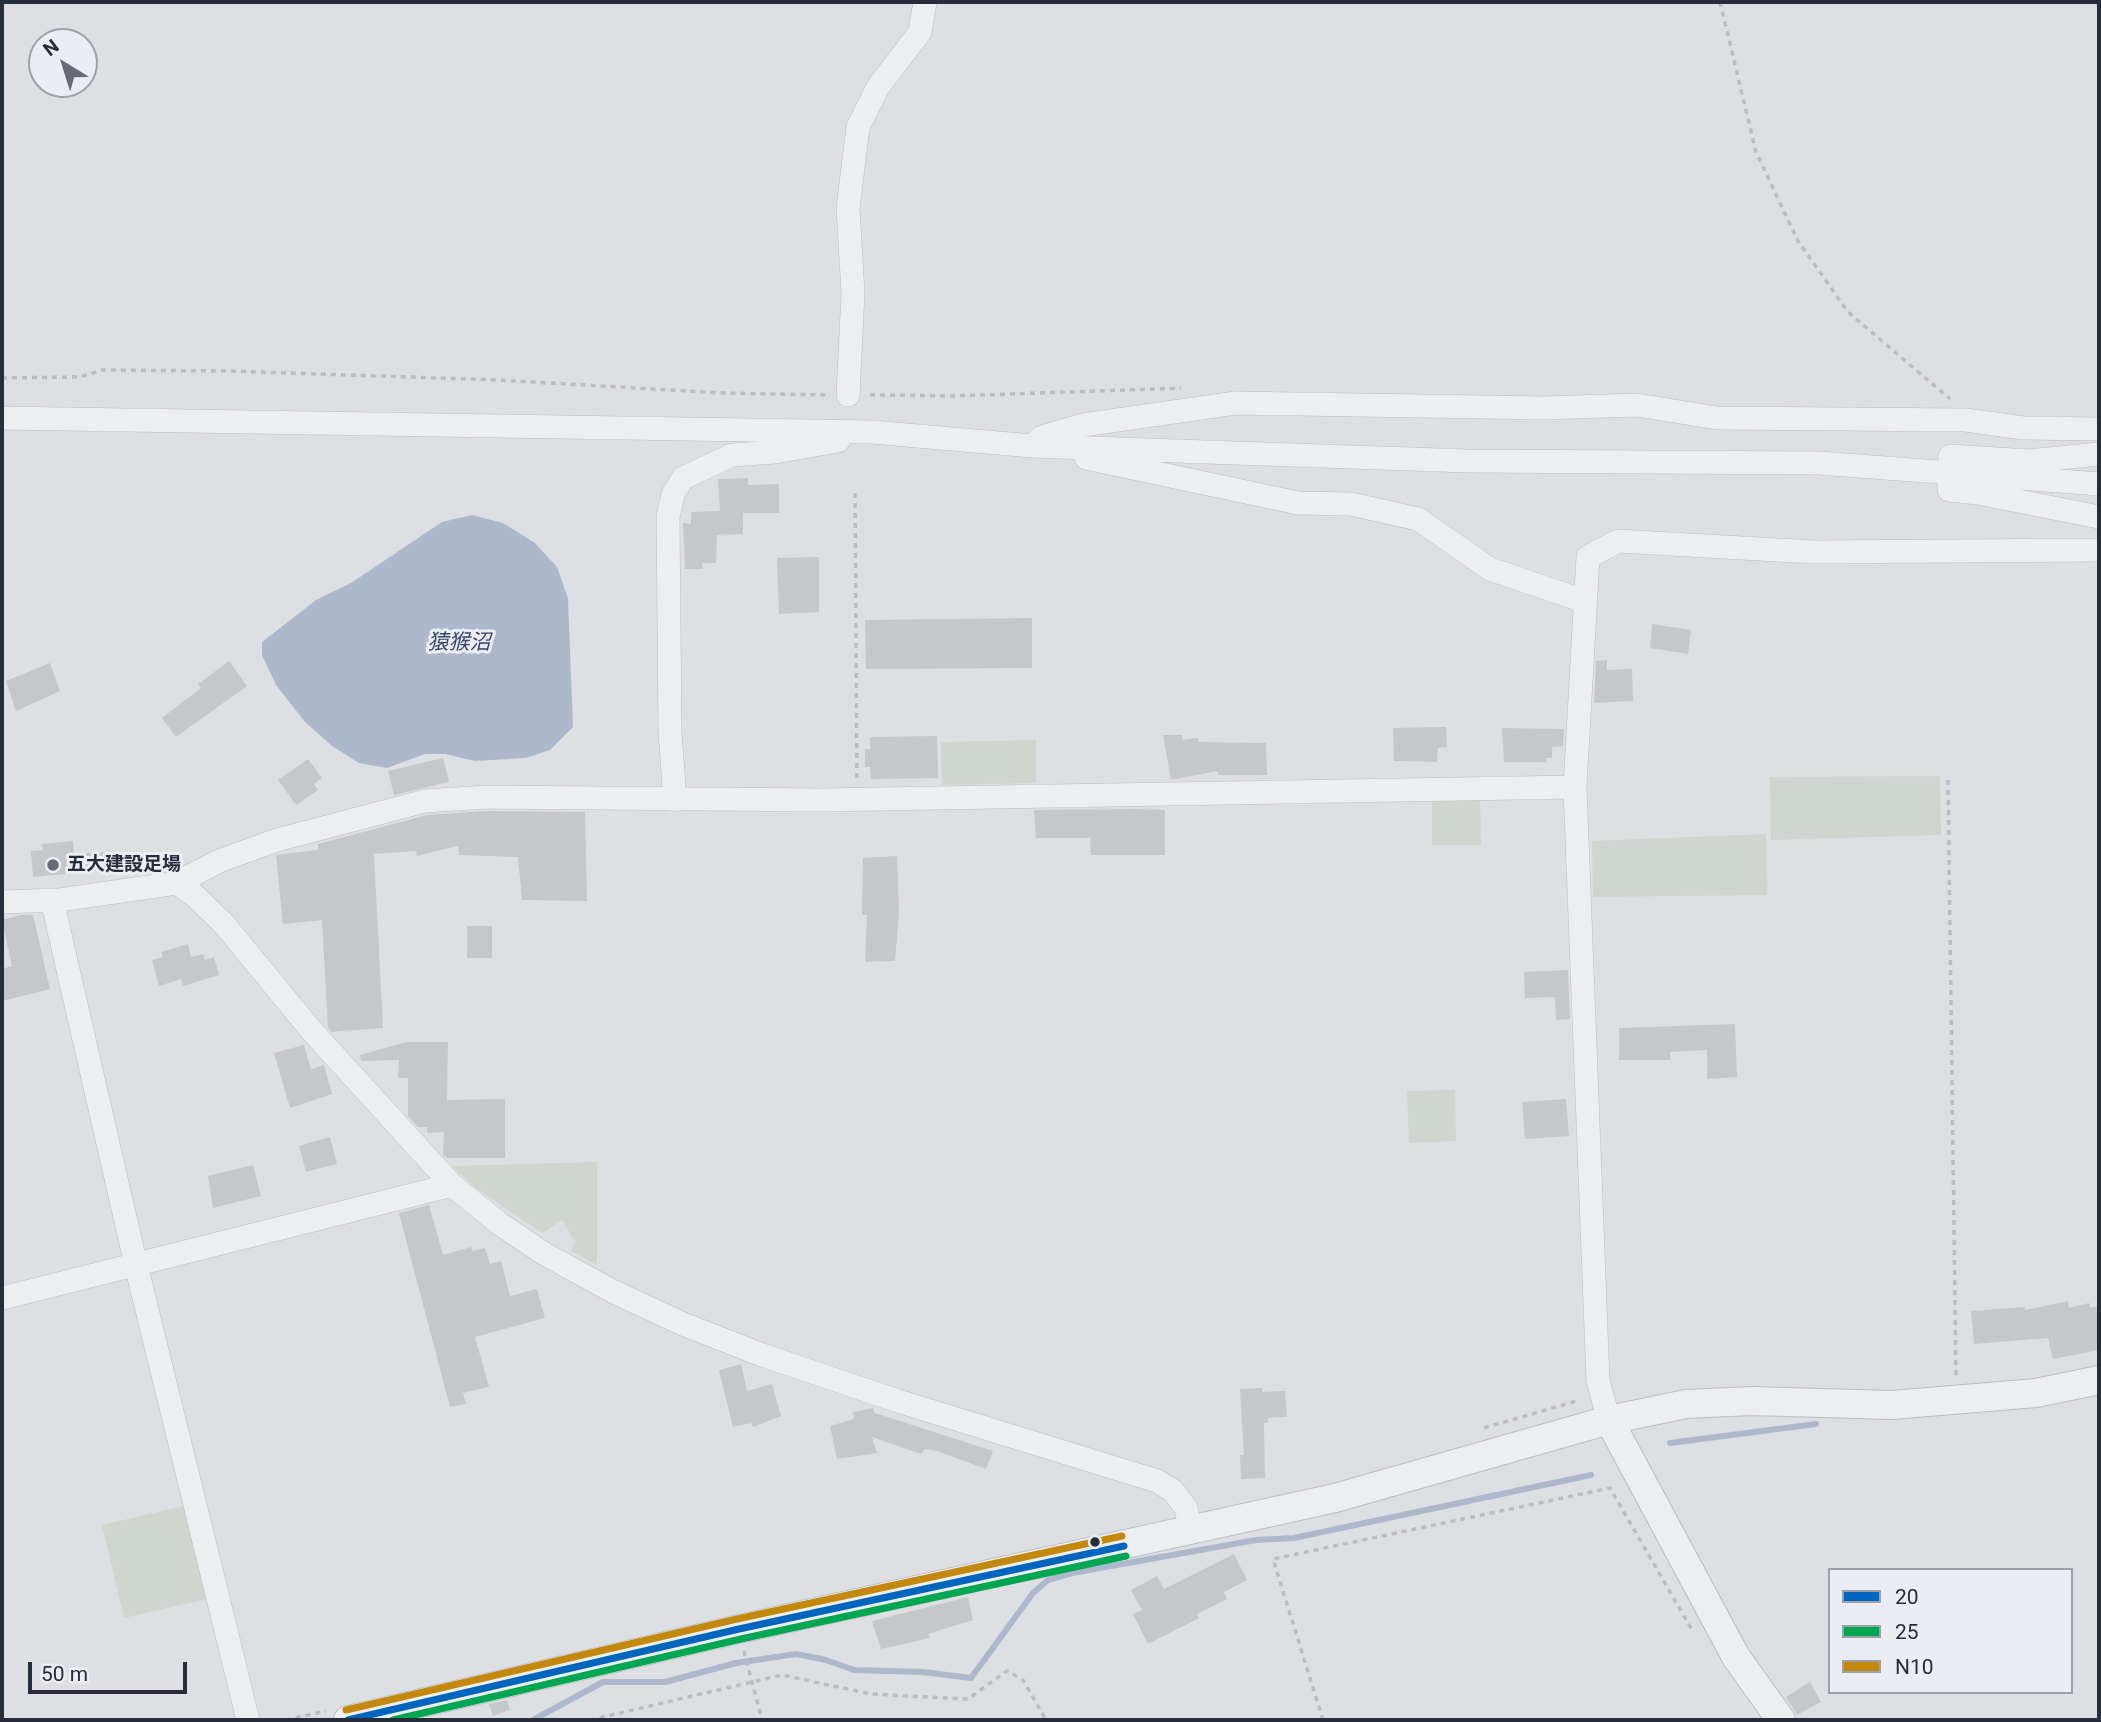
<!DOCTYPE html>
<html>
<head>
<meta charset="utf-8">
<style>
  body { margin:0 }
  #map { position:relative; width:2101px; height:1722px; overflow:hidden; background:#dedfe3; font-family:Roboto,sans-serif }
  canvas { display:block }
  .frame { position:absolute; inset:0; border:4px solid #272c3a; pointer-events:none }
  .legend { position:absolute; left:1828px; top:1568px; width:245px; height:126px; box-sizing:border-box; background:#ebedf3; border:2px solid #9da0a9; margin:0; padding:9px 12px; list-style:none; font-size:21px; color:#272c3a }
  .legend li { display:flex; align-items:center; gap:14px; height:35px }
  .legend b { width:35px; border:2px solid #9da0a9 }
  .north { position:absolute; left:28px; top:28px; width:70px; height:70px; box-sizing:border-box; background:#ebedf3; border:2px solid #9da0a9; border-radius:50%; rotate:322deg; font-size:19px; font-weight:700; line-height:28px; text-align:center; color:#272c3a }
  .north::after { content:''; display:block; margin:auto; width:24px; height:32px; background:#676b75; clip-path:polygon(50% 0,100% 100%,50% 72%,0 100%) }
  .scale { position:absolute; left:28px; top:1662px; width:159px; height:32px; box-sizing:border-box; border:4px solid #272c3a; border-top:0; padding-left:9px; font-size:21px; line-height:24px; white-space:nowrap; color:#272c3a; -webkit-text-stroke:5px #ebedf3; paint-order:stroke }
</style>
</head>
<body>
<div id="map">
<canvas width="2101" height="1722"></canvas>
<div class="frame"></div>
<ul class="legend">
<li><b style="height:9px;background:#0065bd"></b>20</li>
<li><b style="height:9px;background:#00a651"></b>25</li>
<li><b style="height:9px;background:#c3880e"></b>N10</li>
</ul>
<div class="north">N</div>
<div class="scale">50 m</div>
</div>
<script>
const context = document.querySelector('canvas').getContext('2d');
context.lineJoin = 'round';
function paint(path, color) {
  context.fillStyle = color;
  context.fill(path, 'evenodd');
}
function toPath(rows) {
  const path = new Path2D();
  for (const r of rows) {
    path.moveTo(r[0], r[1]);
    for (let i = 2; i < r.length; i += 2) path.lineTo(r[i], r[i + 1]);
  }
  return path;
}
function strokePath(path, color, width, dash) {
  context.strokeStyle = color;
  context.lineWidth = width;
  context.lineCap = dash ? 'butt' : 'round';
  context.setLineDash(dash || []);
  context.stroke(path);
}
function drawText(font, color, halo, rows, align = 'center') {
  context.font = font + ' Roboto,"Noto Sans JP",sans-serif';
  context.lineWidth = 6;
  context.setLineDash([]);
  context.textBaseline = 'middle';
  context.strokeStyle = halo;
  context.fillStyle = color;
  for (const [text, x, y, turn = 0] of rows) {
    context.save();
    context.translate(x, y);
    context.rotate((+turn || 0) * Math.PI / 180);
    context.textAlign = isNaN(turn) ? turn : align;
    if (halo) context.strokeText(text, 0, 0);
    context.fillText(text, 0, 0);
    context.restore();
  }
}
const green = toPath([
  [1036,740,1036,783,942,785,941,742],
  [1940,776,1941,835,1771,840,1770,777],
  [1480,796,1481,845,1432,845,1432,797],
  [1766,834,1767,895,1593,897,1592,841],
  [1455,1090,1456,1141,1409,1143,1407,1091],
  [597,1162,597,1265,571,1251,575,1242,562,1220,542,1233,477,1189,452,1166],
  [184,1506,206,1599,124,1618,102,1525]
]);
const water = toPath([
  [472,515,503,523,535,543,557,567,568,598,573,727,550,750,526,758,475,761,445,754,425,754,387,768,359,763,332,746,305,722,276,685,262,655,262,642,316,600,351,583,442,522]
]);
const stream = toPath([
  [1670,1443,1816,1424],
  [533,1720,603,1682,665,1682,736,1663,796,1654,826,1660,854,1670,923,1672,971,1678,1033,1593,1048,1580,1072,1573,1256,1540,1294,1538,1591,1475]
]);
const building = toPath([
  [748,478,748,485,779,484,779,513,743,513,743,534,717,535,716,563,702,563,703,569,685,569,683,523,691,524,691,512,720,511,718,479],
  [819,557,819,612,779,614,777,558],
  [1032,618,1032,668,866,669,865,620],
  [1652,624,1691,630,1688,654,1650,648],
  [1607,660,1607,670,1632,669,1633,701,1594,703,1596,661],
  [229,661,247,686,176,737,162,718,201,688,198,684],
  [50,663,60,691,16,711,6,681],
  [1446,727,1447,747,1438,748,1437,762,1394,761,1393,728],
  [1502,728,1564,729,1563,746,1552,747,1552,758,1546,758,1546,762,1504,762],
  [1163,735,1182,735,1183,740,1198,738,1199,742,1266,743,1267,775,1218,775,1218,771,1171,780],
  [937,736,938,778,871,779,870,767,865,767,865,749,870,749,870,737],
  [443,758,449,782,394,795,388,771],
  [308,759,322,778,314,784,318,790,296,805,278,780],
  [1137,809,1165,810,1165,855,1091,855,1090,838,1036,838,1034,810],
  [486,811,585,812,587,901,522,900,518,857,459,855,458,846,417,856,416,851,374,854,383,1028,331,1032,328,1028,322,920,283,924,276,855,318,850,318,844,427,815],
  [73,841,74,854,106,852,107,870,33,877,31,851,43,850,42,844],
  [897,856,899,913,895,961,865,962,867,915,862,915,863,858],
  [20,915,33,915,50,989,2,1001,2,969,12,966,2,920],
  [467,926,492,926,492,958,467,958],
  [188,944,191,957,203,954,205,960,214,957,219,975,183,986,181,979,159,986,152,960,163,957,161,952],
  [1568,970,1570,1019,1556,1020,1555,997,1525,998,1524,972],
  [1735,1024,1737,1077,1707,1079,1707,1050,1670,1052,1670,1060,1619,1060,1619,1028],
  [406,1042,448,1042,447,1100,505,1099,505,1158,447,1158,443,1155,444,1132,427,1133,427,1127,418,1127,408,1116,408,1078,398,1078,399,1060,361,1061,360,1055],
  [304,1045,311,1069,324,1065,332,1094,290,1108,274,1053],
  [1566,1099,1569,1136,1525,1139,1522,1102],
  [330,1137,337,1164,306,1172,299,1146],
  [253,1165,261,1196,213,1208,208,1176],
  [429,1205,443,1255,471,1247,473,1251,485,1248,490,1264,501,1261,510,1296,537,1289,545,1318,475,1337,489,1387,463,1393,466,1404,450,1407,399,1213],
  [2068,1301,2069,1308,2089,1303,2090,1308,2099,1306,2099,1350,2053,1359,2048,1338,1974,1344,1971,1311,2025,1307,2025,1310],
  [741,1364,747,1391,772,1384,781,1416,753,1427,751,1423,733,1427,719,1370],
  [1262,1388,1262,1392,1285,1391,1287,1417,1268,1418,1268,1423,1264,1423,1265,1478,1241,1479,1240,1455,1244,1455,1240,1389],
  [873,1408,875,1413,993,1451,986,1469,937,1451,925,1449,921,1454,872,1437,877,1453,837,1459,830,1426,854,1419,853,1412],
  [1234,1554,1247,1580,1224,1592,1227,1599,1197,1614,1199,1618,1148,1644,1133,1614,1142,1610,1131,1590,1157,1576,1164,1589],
  [968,1597,973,1620,928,1634,930,1638,881,1649,872,1621],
  [1810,1682,1821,1702,1797,1715,1786,1697],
  [507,1700,510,1710,493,1716,489,1704]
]);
const path = toPath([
  [1720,2,1756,152,1798,241,1848,312,1950,399],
  [2098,2,2099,16],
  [2,378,80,377,102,370,227,371,499,380,721,393,828,395],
  [870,395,954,396,1181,388],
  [855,493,857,780],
  [1948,780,1956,1377],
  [1484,1428,1580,1400],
  [744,1651,762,1720],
  [286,1720,326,1711],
  [590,1720,782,1675,871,1694,968,1699,1007,1671,1023,1680,1046,1720],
  [1323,1720,1273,1559,1610,1488,1692,1630]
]);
const minor = toPath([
  [848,395,853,293,848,208,858,127,878,87,920,32,925,2],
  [2,418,872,432,1032,446,1468,461,1819,463,2099,484],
  [1037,442,1042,437,1083,425,1236,403,1544,408,1637,405,1717,418,1966,420,2023,428,2099,429],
  [2099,454,2029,461,1950,456,1949,490,1978,493,2099,517],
  [1086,458,1298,503,1351,504,1418,519,1490,569,1584,601],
  [675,800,670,732,668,517,673,494,683,478,732,455,775,452,838,441],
  [177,883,219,861,277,840,425,801,486,797,822,800,1575,787],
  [52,900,136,1265,248,1720],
  [2,902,59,900,177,883,194,895,224,924,311,1030,452,1185,500,1224,543,1253,612,1291,683,1324,762,1355,898,1401,1157,1481,1173,1491,1186,1508,1191,1531],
  [2,1298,452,1185],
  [1609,1420,1598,1381,1575,787,1588,557,1618,541,1813,552,2099,550]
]);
const tertiary = toPath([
  [1609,1420,1736,1657,1781,1720],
  [348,1720,739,1629,1335,1498,1609,1420,1686,1404,1752,1401,1892,1405,2036,1393,2099,1380]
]);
const bus1 = toPath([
  [348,1720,739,1629,1124,1546]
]);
const bus2 = toPath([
  [393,1720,741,1639,1126,1556]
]);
const bus3 = toPath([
  [346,1710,737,1619,1122,1536]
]);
const markers = [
  [53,865,7,"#676b75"],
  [1095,1542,6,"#272c3a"]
];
const poiNames = [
  ["五大建設足場",67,865]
];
const waterNames = [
  ["猿猴沼",459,644]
];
paint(green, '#ced6cf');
paint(water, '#aeb8cd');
strokePath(stream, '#aeb8cd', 6);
paint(building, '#c6c7cb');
strokePath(minor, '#bcbdc1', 24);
strokePath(tertiary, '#bcbdc1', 30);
strokePath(path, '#bcbdc2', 3.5, [5, 5]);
strokePath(minor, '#edeef0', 23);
strokePath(tertiary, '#edeef0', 28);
strokePath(bus1, '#0065bd', 7);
strokePath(bus2, '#00a651', 7);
strokePath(bus3, '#c3880e', 7);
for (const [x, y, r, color] of markers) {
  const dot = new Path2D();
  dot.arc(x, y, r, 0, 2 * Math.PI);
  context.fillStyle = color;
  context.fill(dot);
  strokePath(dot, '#ebedf3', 2.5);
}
drawText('bold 19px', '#272c3a', '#ebedf3', poiNames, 'left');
drawText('italic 21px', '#35466a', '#ebedf3', waterNames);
</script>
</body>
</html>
